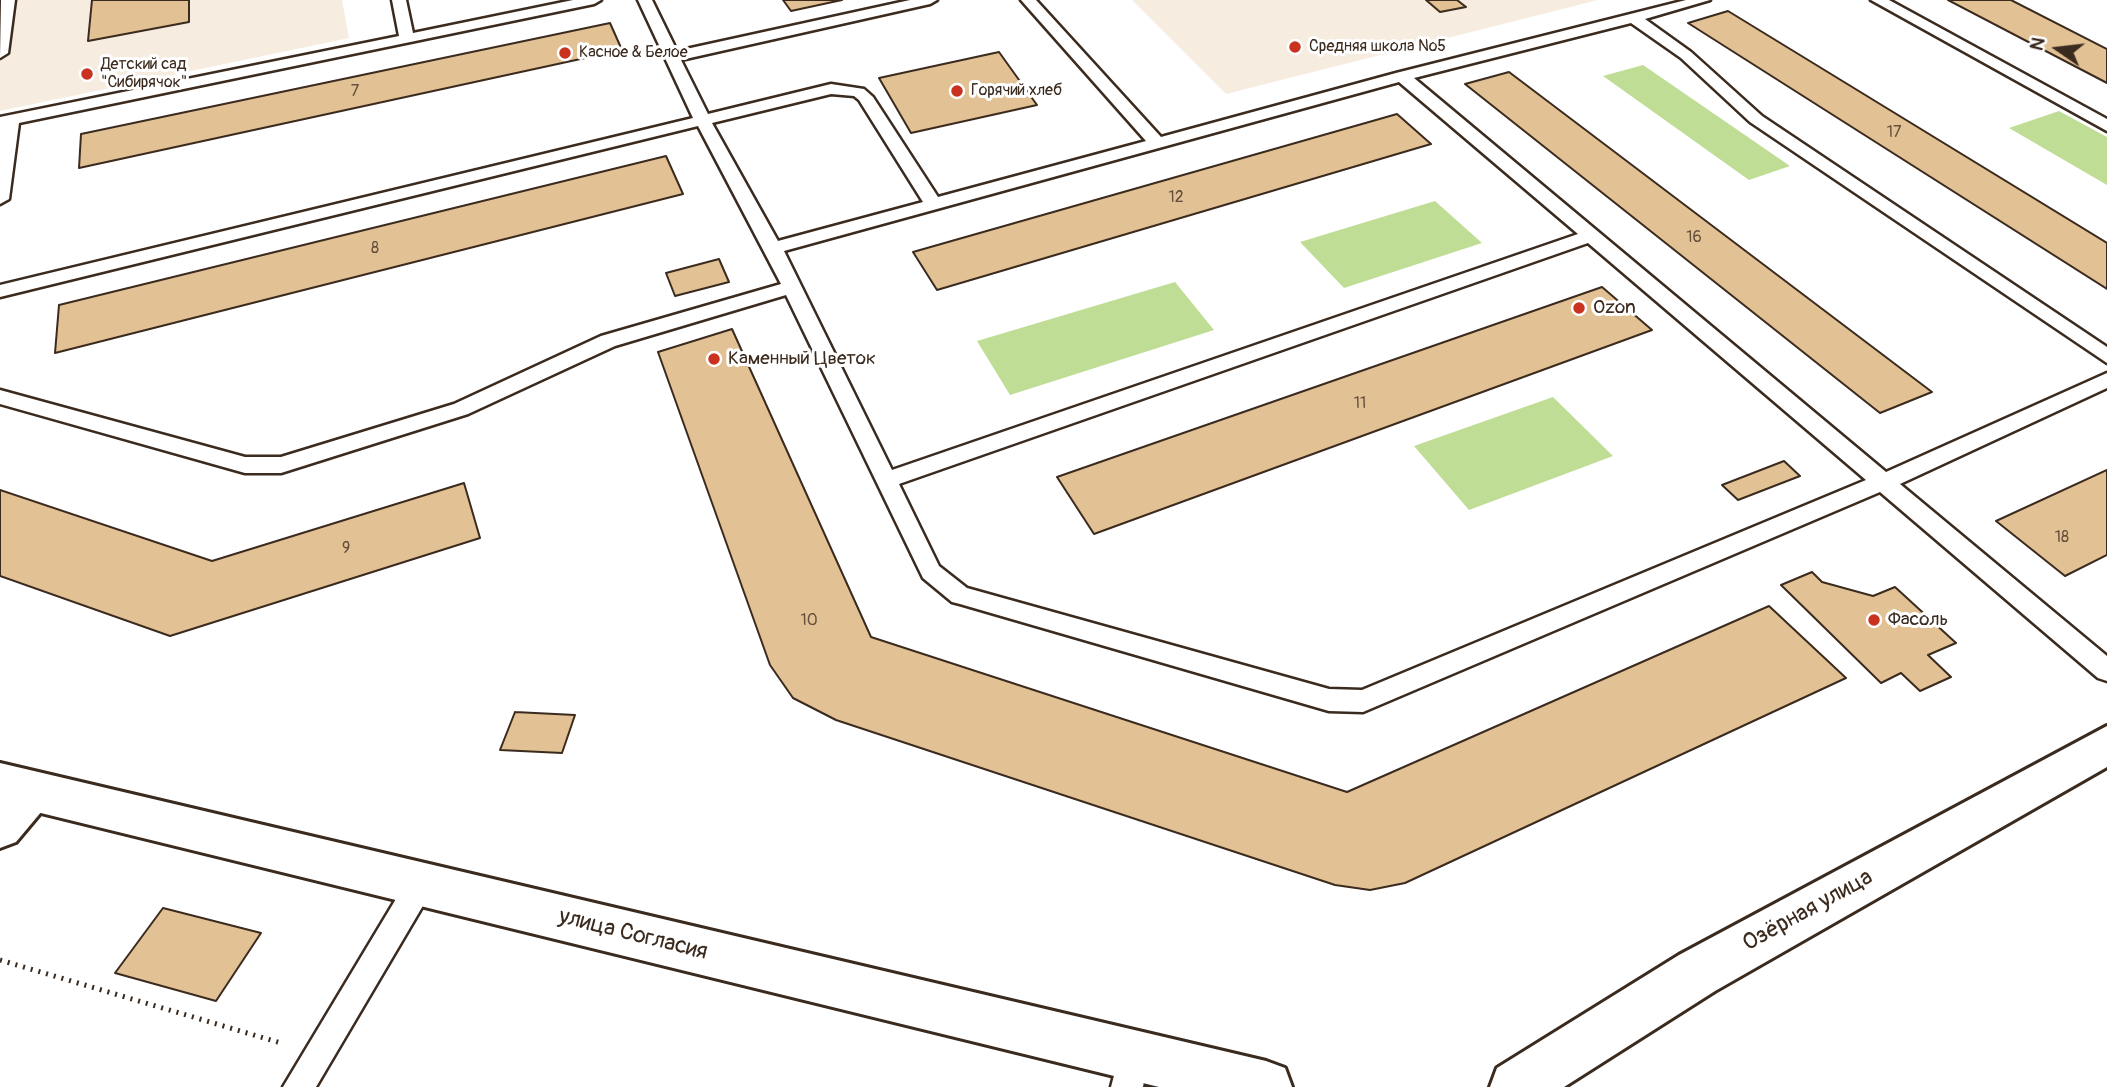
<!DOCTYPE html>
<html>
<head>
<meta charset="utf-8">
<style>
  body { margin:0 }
  #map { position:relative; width:2107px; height:1087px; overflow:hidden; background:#fff; font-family:Pangolin,sans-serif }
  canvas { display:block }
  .north { position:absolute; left:2023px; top:14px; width:70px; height:70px; -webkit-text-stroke:5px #fff; paint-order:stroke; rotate:284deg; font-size:19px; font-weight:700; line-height:28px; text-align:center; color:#3b2a1e }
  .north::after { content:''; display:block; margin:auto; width:24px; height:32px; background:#3b2a1e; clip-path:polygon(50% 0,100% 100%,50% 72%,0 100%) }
</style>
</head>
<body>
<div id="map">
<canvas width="2107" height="1087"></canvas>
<div class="north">N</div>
</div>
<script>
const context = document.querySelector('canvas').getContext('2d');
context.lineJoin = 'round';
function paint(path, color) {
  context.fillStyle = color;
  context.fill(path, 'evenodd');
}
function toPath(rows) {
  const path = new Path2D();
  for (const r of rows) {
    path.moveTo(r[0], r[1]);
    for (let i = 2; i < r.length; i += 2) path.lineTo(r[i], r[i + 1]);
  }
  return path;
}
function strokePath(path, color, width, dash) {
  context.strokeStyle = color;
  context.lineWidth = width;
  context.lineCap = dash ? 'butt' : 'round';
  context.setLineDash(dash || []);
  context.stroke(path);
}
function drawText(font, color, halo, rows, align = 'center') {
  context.font = font + ' Pangolin,sans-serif';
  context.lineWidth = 6;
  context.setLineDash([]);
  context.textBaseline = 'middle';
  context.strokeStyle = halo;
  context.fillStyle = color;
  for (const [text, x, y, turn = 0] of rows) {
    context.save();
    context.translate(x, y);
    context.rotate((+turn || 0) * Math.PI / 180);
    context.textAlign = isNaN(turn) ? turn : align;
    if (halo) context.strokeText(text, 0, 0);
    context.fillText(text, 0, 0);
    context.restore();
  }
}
const built = toPath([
  [0,0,342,0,349,38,0,111],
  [1132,0,1598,0,1226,94]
]);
const green = toPath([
  [1643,65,1790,166,1749,180,1603,76],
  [2059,111,2107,137,2107,185,2009,128],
  [1435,201,1482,243,1344,288,1300,242],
  [1175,282,1214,330,1010,395,977,341],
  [1553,397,1613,456,1469,510,1414,446]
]);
const building = toPath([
  [92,0,189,0,189,22,88,41,92,0],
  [783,0,842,0,791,11,783,0],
  [1426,0,1457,0,1466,7,1440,12,1426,0],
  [1948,0,2011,0,2107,49,2107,83,1948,0],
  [1728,11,2107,243,2107,289,1688,23,1728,11],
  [610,23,622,50,79,168,81,134,610,23],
  [999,52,1037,105,911,133,879,78,999,52],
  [1509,72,1932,392,1880,413,1465,84,1509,72],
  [1397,114,1431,144,937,290,913,252,1397,114],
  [666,156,683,194,55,353,59,305,666,156],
  [719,259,729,282,675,296,666,273,719,259],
  [1602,287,1652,330,1094,534,1057,477,1602,287],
  [732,329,871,637,1347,792,1769,606,1846,678,1405,883,1370,890,1335,885,836,720,793,698,770,665,658,352,732,329],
  [1784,461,1800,476,1738,500,1722,485,1784,461],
  [2107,470,2107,555,2065,576,1996,521,2107,470],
  [464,483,480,538,170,636,0,576,0,490,212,561,464,483],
  [1812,572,1822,582,1873,596,1895,587,1956,643,1928,655,1951,677,1920,691,1901,673,1881,683,1781,585,1812,572],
  [515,712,575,715,562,753,500,750,515,712],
  [163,908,261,933,216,1001,115,973,163,908]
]);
const path = toPath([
  [0,960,281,1043]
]);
const lane = toPath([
  [1,0,15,0,8,53,0,58,1,0],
  [392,0,406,0,413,33,573,0,601,0,594,4,19,123,9,199,0,204,0,117,399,36,392,0],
  [638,0,652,0,677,51,910,0,937,0,930,4,681,60,708,114,831,84,864,89,873,97,938,197,1146,141,1021,0,1036,0,1161,137,1396,73,1686,0,1710,0,1645,19,1691,52,1762,116,2107,347,2107,363,1750,122,1681,58,1631,23,1414,78,1886,472,2107,373,2107,388,1900,484,2107,656,2107,681,2098,678,1880,492,1363,712,1329,711,960,604,952,602,923,578,786,295,615,346,468,414,281,473,245,473,0,404,0,390,245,457,281,457,454,404,601,336,781,284,698,126,0,297,0,285,693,118,638,0],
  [1399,82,1578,234,892,470,784,251,1399,82],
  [831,94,854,96,859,100,923,202,778,241,712,123,831,94],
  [1588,243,1866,480,1362,690,1329,689,967,588,939,566,899,484,1588,243],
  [1871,0,1889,0,2107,119,2107,131,1871,0],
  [421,870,431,874,435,883,431,892,316,1087,283,1087,411,874,421,870],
  [1133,1041,1144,1045,1148,1056,1143,1087,1111,1087,1122,1045,1133,1041]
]);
const street = toPath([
  [31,771,47,777,53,791,47,805,16,842,0,848,0,794,15,777,31,771]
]);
const secondary = toPath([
  [2107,726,2107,767,1715,991,1564,1087,1490,1087,1497,1068,1679,955,2107,726],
  [0,763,1266,1061,1285,1068,1292,1087,1159,1087,0,803,0,763]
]);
const markers = [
  [1295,47,7,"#c8321e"],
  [565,53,7,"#c8321e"],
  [87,74,7,"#c8321e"],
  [957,91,7,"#c8321e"],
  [1579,308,7,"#c8321e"],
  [714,359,7,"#c8321e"],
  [1874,620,7,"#c8321e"]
];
const farPoinames = [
  ["Средняя школа №5",1309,47],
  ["Касное & Белое",579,53],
  ["Детский сад",101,65],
  ["\"Сибирячок\"",101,83],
  ["Горячий хлеб",971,91]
];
const numberNames = [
  ["7",355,92],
  ["17",1894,133],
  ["12",1176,198],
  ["16",1694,238],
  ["8",375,249],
  ["11",1360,404],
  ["18",2062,538],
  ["9",346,549],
  ["10",809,621]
];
const poiNames = [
  ["Ozon",1593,308],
  ["Каменный Цветок",728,359],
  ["Фасоль",1888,620]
];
const nearStreetnames = [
  ["Озёрная улица",1808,911,-29],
  ["улица Согласия",633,935,14]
];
paint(built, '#f6ecdf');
paint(green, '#bfdd95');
paint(building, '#e2c194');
strokePath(building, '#3b2a1e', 2);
strokePath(lane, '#3b2a1e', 5);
strokePath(street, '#3b2a1e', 6);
strokePath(secondary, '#3b2a1e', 6);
strokePath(path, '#3b2a1e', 5, [2, 6]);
paint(lane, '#fff');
paint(street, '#fff');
paint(secondary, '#fff');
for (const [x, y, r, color] of markers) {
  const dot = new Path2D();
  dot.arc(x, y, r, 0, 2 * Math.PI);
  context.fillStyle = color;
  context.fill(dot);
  strokePath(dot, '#fff', 2.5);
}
drawText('16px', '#3b2a1e', '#fff', farPoinames, 'left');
drawText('16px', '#65503c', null, numberNames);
drawText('19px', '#3b2a1e', '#fff', poiNames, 'left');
drawText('23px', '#3b2a1e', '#fff', nearStreetnames);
</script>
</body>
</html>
